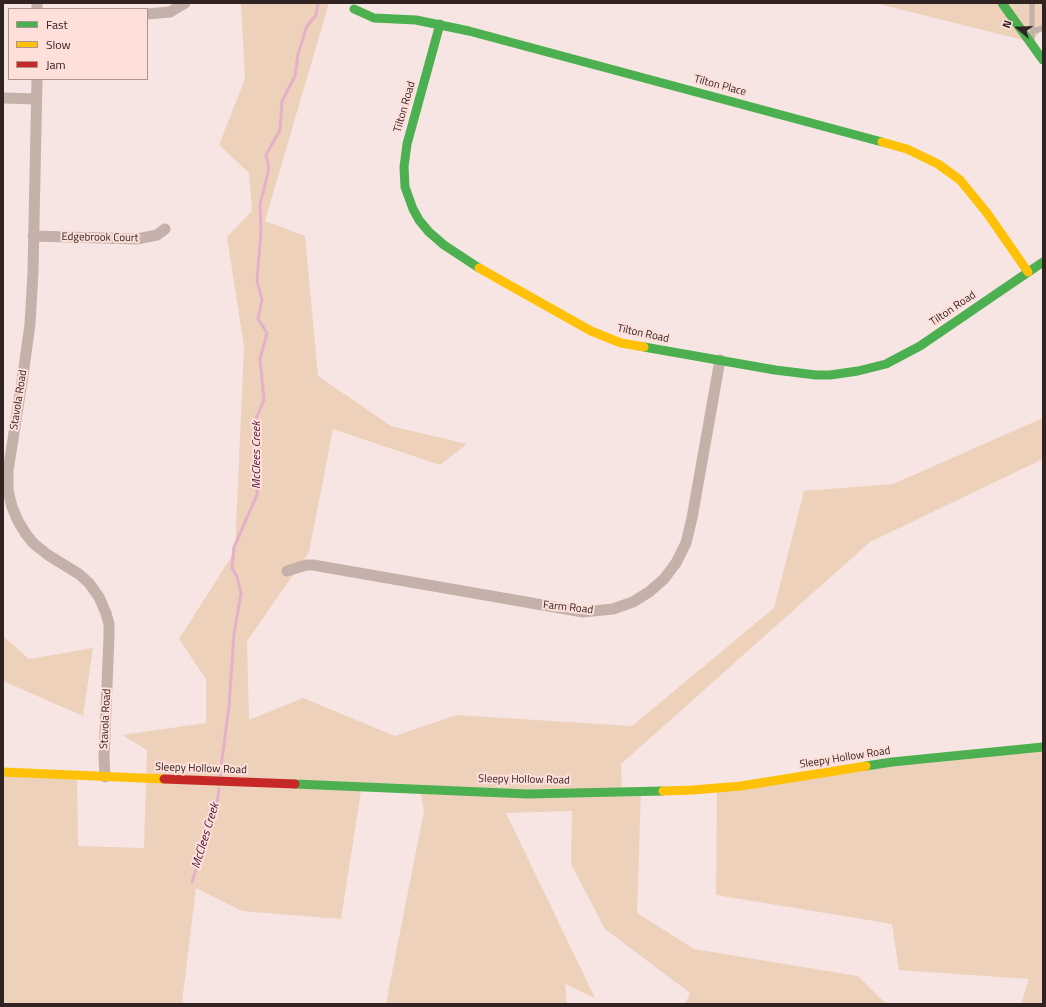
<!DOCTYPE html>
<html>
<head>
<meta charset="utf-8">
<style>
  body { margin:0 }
  #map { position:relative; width:1046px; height:1007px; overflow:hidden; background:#f6e5e2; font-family:"Titillium Web",sans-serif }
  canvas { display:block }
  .frame { position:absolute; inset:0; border:4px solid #312321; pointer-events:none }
  .legend { position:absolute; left:8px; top:8px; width:140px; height:72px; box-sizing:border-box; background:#fedfda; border:1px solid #ac9490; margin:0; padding:5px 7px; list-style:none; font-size:12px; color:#312321 }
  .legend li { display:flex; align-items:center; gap:8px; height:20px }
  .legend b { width:20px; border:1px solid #ac9490 }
  .north { position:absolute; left:998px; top:8px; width:40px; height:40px; -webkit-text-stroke:3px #fedfda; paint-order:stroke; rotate:289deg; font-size:11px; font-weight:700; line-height:16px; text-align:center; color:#312321 }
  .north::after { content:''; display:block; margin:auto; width:14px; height:18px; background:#312321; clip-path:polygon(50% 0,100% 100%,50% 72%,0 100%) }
</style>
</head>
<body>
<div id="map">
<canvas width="1046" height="1007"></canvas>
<div class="frame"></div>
<ul class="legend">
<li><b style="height:5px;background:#4caf50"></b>Fast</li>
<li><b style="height:5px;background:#ffc107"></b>Slow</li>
<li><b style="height:5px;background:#c62828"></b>Jam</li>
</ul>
<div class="north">N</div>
</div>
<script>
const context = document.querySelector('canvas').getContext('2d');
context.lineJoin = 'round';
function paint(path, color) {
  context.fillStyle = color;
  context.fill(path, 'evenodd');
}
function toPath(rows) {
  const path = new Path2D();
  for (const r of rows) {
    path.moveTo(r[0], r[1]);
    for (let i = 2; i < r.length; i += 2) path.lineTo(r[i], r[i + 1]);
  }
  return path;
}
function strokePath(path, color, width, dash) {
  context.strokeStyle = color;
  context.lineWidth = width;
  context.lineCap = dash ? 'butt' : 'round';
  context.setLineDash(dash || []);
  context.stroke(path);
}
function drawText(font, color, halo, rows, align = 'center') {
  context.font = font + ' "Titillium Web",sans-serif';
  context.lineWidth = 4;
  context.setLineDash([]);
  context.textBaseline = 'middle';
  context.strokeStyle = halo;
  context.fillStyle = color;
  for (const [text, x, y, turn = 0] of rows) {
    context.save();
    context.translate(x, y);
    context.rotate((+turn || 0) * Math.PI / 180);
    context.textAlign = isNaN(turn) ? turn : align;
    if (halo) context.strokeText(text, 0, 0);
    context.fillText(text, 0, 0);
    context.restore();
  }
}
const green = toPath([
  [241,3,329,3,265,221,305,236,318,376,391,426,467,444,440,465,333,429,309,552,247,641,249,720,303,698,395,736,456,715,632,726,774,608,804,491,893,484,1043,418,1043,459,870,542,621,764,622,790,641,790,637,913,694,949,858,976,886,1004,685,1004,690,993,605,929,571,864,572,811,506,813,595,998,565,984,567,1004,388,1004,386,1003,424,811,421,793,361,791,341,919,242,911,196,888,182,1002,186,1004,3,1004,3,770,77,774,78,846,144,848,147,750,122,735,206,723,206,679,179,639,235,551,244,347,227,237,252,211,249,173,219,145,245,79],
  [875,3,1043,3,1043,29,1031,42],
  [3,636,29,659,93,648,83,716,3,681],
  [1043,748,1043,1004,1021,1004,1029,979,899,970,892,924,716,895,717,786]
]);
const stream = toPath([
  [220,775,229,706,234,634,241,593,237,577,232,568,234,547,257,495,259,453,255,421,264,400,260,359,267,333,258,319,262,300,257,281,261,231,260,205,269,168,266,155,280,130,282,101,295,76,298,54,307,26,316,15,318,3],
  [192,882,217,804,219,789]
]);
const lane = toPath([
  [1032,3,1032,39],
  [1033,31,1043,28]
]);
const street = toPath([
  [37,3,37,9],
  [147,14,170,12,185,3],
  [37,79,33,272,30,324,23,375,8,471,8,490,12,507,18,521,26,534,33,543,48,555,79,574,89,583,99,597,106,613,109,624,109,637,104,758,105,777],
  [3,98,36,99],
  [33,236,137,239,157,235,165,229],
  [287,571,306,565,313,565,583,612,613,609,633,602,649,592,664,579,676,563,686,543,692,518,720,360]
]);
const fast = toPath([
  [1002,3,1043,60],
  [354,9,374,18,416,20,469,31,882,142],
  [440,24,407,144,404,167,405,187,413,209,419,220,429,232,444,245,479,268],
  [644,347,775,370,816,375,830,375,858,371,886,364,920,346,1043,262],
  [866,766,892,762,1043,747],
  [295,784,528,794,663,791]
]);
const slow = toPath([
  [882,142,907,149,938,164,960,180,987,213,1028,272],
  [479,268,591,331,621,343,644,347],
  [3,772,164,779],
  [663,791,693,790,741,786,866,766]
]);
const jam = toPath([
  [164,779,295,784]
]);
const streetNames = [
  ["Tilton Place",720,86,15],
  ["Tilton Road",405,107,-74],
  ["Edgebrook Court",100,238,1],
  ["Tilton Road",953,309,-34],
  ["Tilton Road",643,334,12],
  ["Stavola Road",19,400,-81],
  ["Farm Road",568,608,6],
  ["Stavola Road",106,719,-87],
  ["Sleepy Hollow Road",845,758,-9],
  ["Sleepy Hollow Road",201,769,2],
  ["Sleepy Hollow Road",524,780,1]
];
const waterNames = [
  ["McClees Creek",257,455,-90],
  ["McClees Creek",206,836,-73]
];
paint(green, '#edd1bb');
strokePath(stream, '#e6b0ca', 3);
strokePath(lane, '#c3b1aa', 5.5);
strokePath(street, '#c3b1aa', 11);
strokePath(fast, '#4caf50', 9);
strokePath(slow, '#ffc107', 9);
strokePath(jam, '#c62828', 9);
drawText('11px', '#312321', '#fedfda', streetNames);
drawText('italic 12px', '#490d33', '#fedfda', waterNames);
</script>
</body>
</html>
